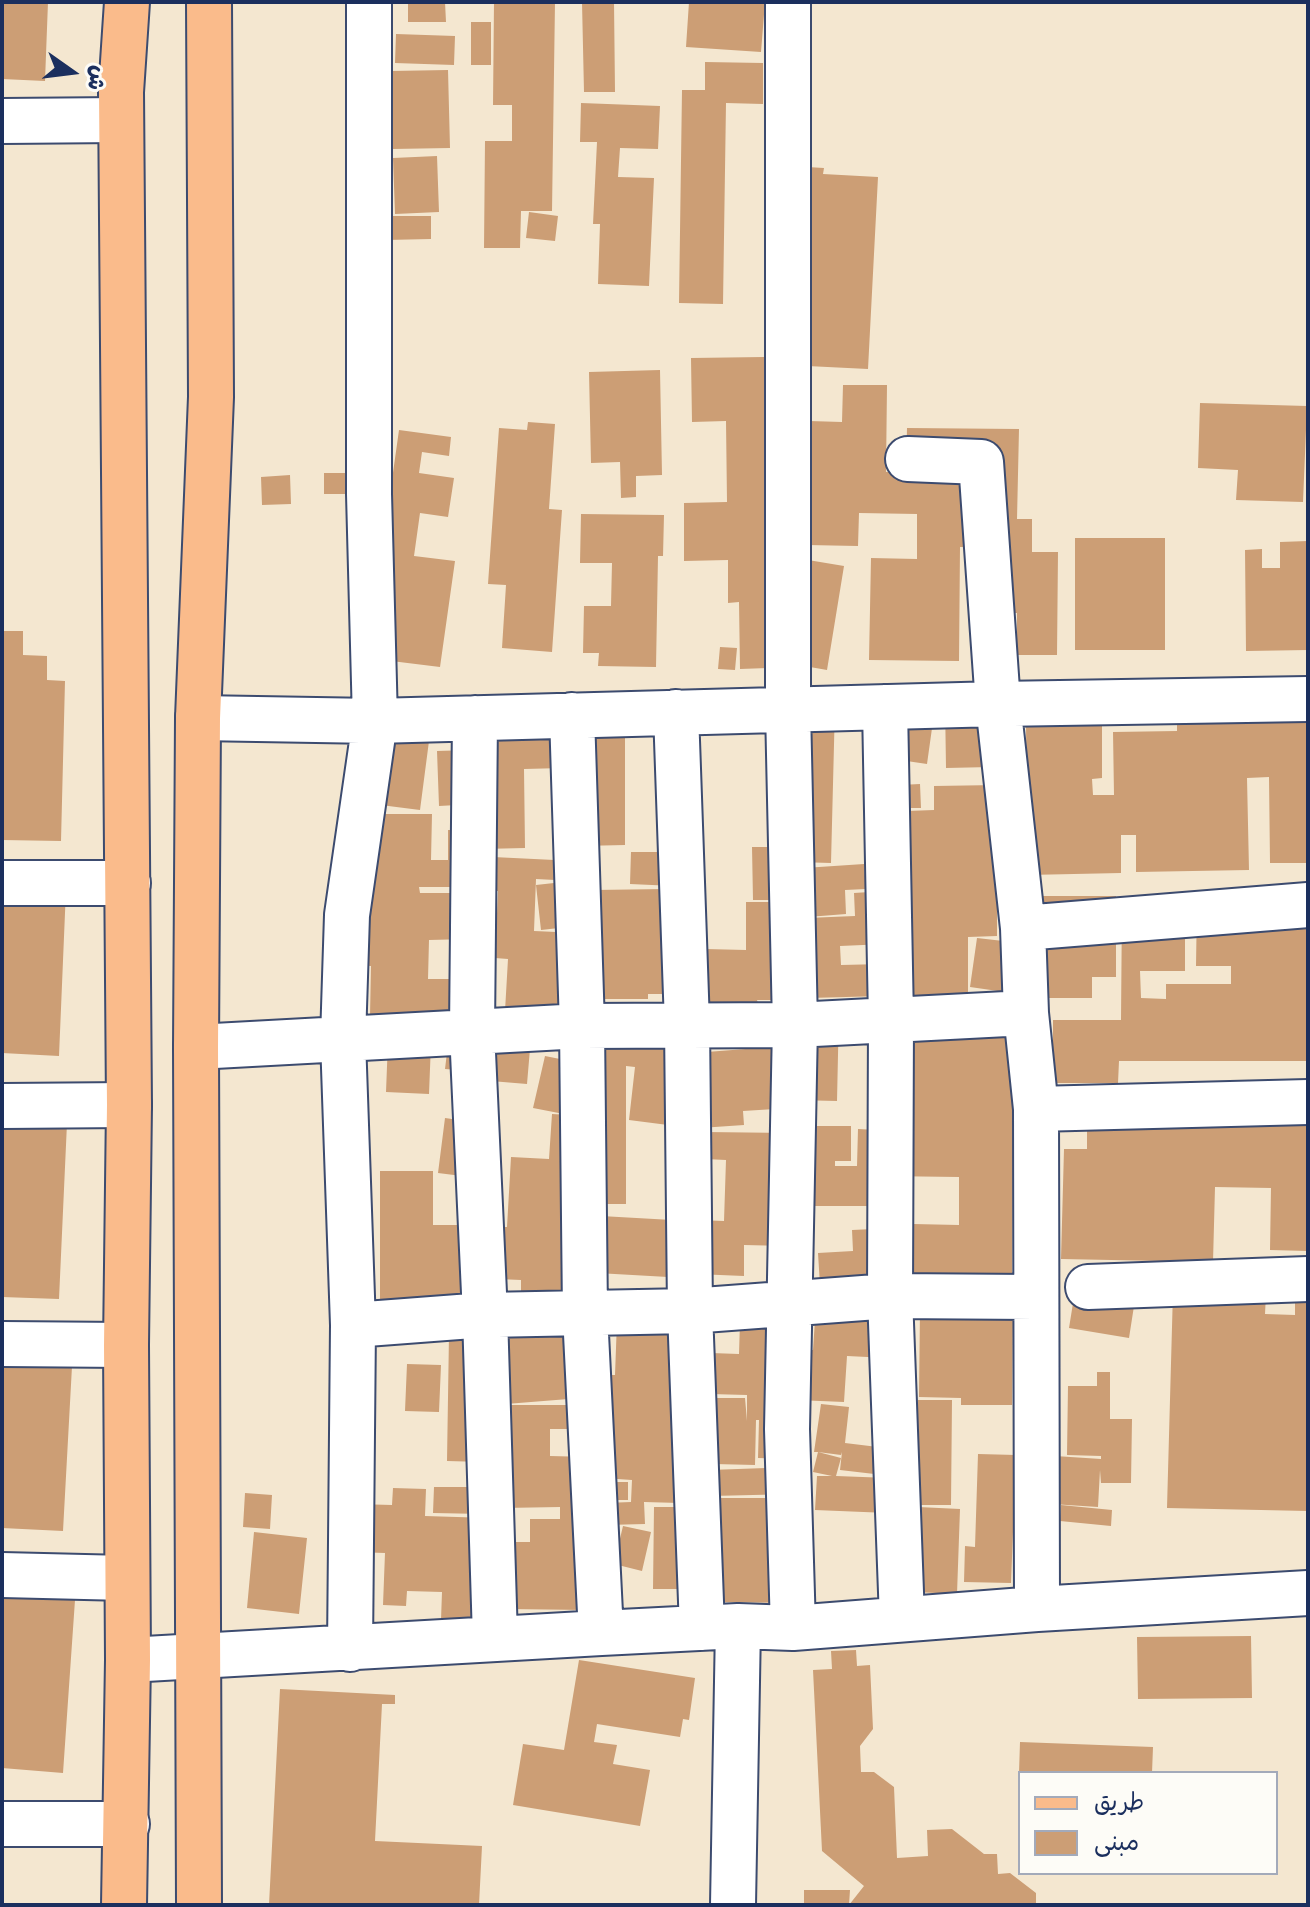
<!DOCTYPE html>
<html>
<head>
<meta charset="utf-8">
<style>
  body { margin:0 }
  #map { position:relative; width:1310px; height:1907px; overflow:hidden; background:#f4e7d0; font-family:"Indie Flower","Playpen Sans Arabic",sans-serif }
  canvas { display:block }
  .frame { position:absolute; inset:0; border:4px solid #1b2f5e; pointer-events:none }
  .legend { position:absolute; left:1018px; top:1771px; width:260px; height:104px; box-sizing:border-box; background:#fdfcf7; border:2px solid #a3aaba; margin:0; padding:10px 14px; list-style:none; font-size:24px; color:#1b2f5e }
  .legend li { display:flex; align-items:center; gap:16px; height:40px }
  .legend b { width:40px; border:2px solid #a3aaba }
  .north { position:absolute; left:32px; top:32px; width:80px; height:80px; -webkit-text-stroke:6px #fdfcf7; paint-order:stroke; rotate:104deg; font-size:22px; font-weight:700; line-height:32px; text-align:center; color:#1b2f5e }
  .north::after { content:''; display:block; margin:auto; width:28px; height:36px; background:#1b2f5e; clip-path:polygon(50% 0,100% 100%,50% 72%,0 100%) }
</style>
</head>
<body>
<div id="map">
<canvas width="1310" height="1907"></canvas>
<div class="frame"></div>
<ul class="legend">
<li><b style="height:10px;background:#fabb8b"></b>طريق</li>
<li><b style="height:22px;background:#cc9e75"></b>مبنى</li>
</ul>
<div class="north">ش</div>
</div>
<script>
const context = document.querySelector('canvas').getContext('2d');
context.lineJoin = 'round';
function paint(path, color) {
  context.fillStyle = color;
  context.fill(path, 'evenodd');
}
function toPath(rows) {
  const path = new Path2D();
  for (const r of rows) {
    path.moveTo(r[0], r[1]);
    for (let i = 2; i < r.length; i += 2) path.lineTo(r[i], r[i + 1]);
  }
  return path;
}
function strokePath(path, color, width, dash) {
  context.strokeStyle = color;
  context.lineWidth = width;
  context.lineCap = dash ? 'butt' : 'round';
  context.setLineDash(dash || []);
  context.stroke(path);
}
const building = toPath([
  [2,2,48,2,45,81,2,79],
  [408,2,445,2,446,22,408,22],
  [494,2,555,2,552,211,521,211,520,248,484,248,485,141,512,141,512,105,493,105],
  [582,2,614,2,615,92,584,92],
  [689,2,765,2,761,52,686,47],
  [471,22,491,22,491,65,471,65],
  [396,34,455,36,454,65,395,63],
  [705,62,763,63,763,104,726,103,723,304,679,303,682,90,705,90],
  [448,70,450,148,392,149,391,71],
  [581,103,660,106,658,149,620,148,618,177,654,178,649,286,598,284,600,224,593,224,597,142,580,142],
  [437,156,439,212,395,214,393,158],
  [790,166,824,168,823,174,878,177,868,369,787,365],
  [529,212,558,216,555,241,526,238],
  [385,216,431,216,431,239,386,240],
  [764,357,768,668,740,669,739,602,728,603,728,560,684,561,684,503,727,502,726,421,692,422,691,358],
  [660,370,662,475,636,476,636,497,621,498,620,462,591,463,589,372],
  [843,385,887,385,886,472,906,472,907,428,1019,429,1017,519,1032,519,1032,552,1058,552,1057,655,1017,655,1017,613,971,613,972,547,960,547,959,661,869,660,871,558,917,559,917,514,859,513,858,546,807,545,809,421,842,422],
  [1200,403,1307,406,1303,502,1236,500,1238,470,1198,468],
  [528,422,555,424,549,509,562,510,552,652,502,648,506,585,488,584,499,428,527,430],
  [399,430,451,437,449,456,422,452,419,473,454,478,448,517,420,513,414,556,455,561,440,667,367,658],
  [324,473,348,473,348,494,324,494],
  [290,475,291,504,262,505,261,477],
  [581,514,664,515,663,556,658,556,656,667,598,666,599,653,583,653,584,606,611,606,612,563,580,563],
  [1075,538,1165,538,1165,650,1075,650],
  [1308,541,1308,650,1246,651,1245,550,1262,549,1262,568,1280,568,1280,542],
  [796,558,844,566,827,670,793,664],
  [2,631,23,631,23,655,47,656,47,680,65,681,61,841,2,840],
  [720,647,737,648,735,670,718,669],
  [990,701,991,767,946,768,945,702],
  [793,704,835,705,831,863,797,862],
  [1308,704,1308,863,1270,863,1269,777,1247,778,1249,870,1136,872,1136,835,1121,835,1121,873,1027,875,1026,720,1102,719,1102,778,1092,779,1093,795,1114,795,1113,732,1177,731,1177,707],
  [901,709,934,714,927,764,893,759],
  [562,723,563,768,524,769,525,848,482,849,480,724],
  [580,729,625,729,625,845,581,846],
  [366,732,429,741,420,810,357,802],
  [472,750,475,804,439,806,437,751],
  [920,784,921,808,902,808,900,785],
  [997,785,997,936,968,937,968,996,908,996,907,811,934,810,934,786],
  [349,814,432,814,431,860,448,860,448,830,471,830,471,887,419,887,420,893,452,893,469,939,429,940,428,979,463,979,463,1016,370,1016,371,966,349,965],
  [752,847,787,847,788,900,753,900],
  [631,852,676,852,674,886,630,884],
  [493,857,575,861,574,881,536,879,534,931,579,933,576,1014,505,1011,508,959,495,958,498,891,491,891],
  [864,864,866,889,845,890,846,914,808,917,804,868],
  [572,881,577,926,541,930,536,885],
  [2,886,66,889,59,1056,2,1053],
  [666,889,672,994,648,994,648,999,595,999,594,890],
  [885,891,886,944,840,946,841,965,883,964,883,996,809,998,807,918,855,916,854,893],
  [1030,896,1116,896,1116,977,1092,977,1092,998,1047,998,1047,955,1030,956],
  [746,902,788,902,789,1000,757,1000,758,1003,705,1003,705,949,746,950],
  [1197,902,1308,902,1308,1061,1119,1061,1118,1083,1053,1083,1053,1020,1121,1020,1122,903,1185,903,1185,971,1140,971,1141,998,1166,999,1166,984,1231,984,1231,966,1196,966],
  [977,938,1012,942,1005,992,970,987],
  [796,1007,839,1008,837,1101,795,1100],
  [671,1021,665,1071,674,1072,668,1125,629,1120,635,1067,626,1066,626,1204,584,1204,574,1297,521,1293,521,1280,498,1279,501,1227,507,1227,511,1157,549,1159,552,1114,569,1115,533,1108,545,1056,565,1060,599,1026],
  [913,1025,1014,1029,1012,1278,912,1278,913,1224,959,1225,959,1177,883,1176,883,1206,809,1206,810,1126,851,1126,851,1161,835,1161,835,1166,857,1166,858,1129,913,1132],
  [450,1028,488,1033,470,1177,438,1173,445,1118,452,1119,458,1070,445,1069],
  [496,1034,531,1037,527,1084,491,1081],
  [388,1041,431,1043,429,1094,386,1092],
  [771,1047,775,1109,743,1111,744,1125,700,1128,694,1053],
  [2,1098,68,1101,59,1299,2,1297],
  [1308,1116,1308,1251,1270,1250,1271,1188,1215,1187,1213,1262,1061,1259,1064,1149,1087,1149,1087,1119],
  [705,1132,790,1133,787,1246,744,1245,744,1276,696,1274,697,1220,724,1221,726,1160,705,1159],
  [380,1171,433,1171,433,1225,481,1225,481,1303,380,1304],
  [601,1216,672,1220,668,1277,597,1273],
  [895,1228,898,1280,820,1285,818,1253,853,1251,852,1230],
  [1295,1289,1308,1289,1308,1511,1167,1508,1173,1291,1266,1294,1265,1314,1295,1315],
  [1074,1297,1134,1306,1129,1338,1069,1328],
  [816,1305,891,1309,888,1358,847,1356,844,1402,797,1400,800,1349,813,1350],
  [920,1310,1013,1310,1012,1405,961,1405,961,1398,919,1397],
  [575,1321,581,1398,506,1404,501,1328],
  [617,1321,686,1324,680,1503,644,1502,645,1524,606,1525,606,1503,631,1502,632,1480,603,1478,602,1375,615,1375],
  [740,1322,793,1324,789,1459,758,1458,759,1420,756,1420,755,1465,714,1464,715,1398,745,1398,747,1421,747,1395,710,1394,711,1353,739,1354],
  [449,1334,485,1335,483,1462,447,1461],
  [2,1344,73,1348,63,1531,2,1528],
  [407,1364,441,1365,439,1412,405,1411],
  [1097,1372,1110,1372,1110,1419,1132,1419,1131,1483,1101,1483,1100,1470,1098,1507,1052,1504,1055,1456,1101,1459,1101,1456,1067,1455,1068,1386,1097,1386],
  [918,1400,952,1400,951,1505,902,1505,903,1418,918,1419],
  [821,1404,849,1407,845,1443,886,1448,883,1475,840,1470,842,1452,841,1455,818,1452,841,1458,836,1476,889,1478,888,1513,815,1510,817,1476,832,1476,813,1472,818,1452,814,1452],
  [502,1405,587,1405,586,1429,550,1429,550,1456,589,1457,586,1610,507,1609,508,1542,530,1542,530,1519,560,1519,560,1507,503,1508],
  [978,1454,1016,1455,1011,1583,964,1582,965,1546,975,1547],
  [794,1467,795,1494,711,1496,710,1470],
  [606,1482,628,1482,628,1500,607,1500],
  [434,1487,484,1487,484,1514,433,1513],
  [393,1488,426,1489,425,1516,489,1518,486,1621,441,1620,442,1592,407,1591,406,1606,383,1605,385,1553,355,1552,356,1504,392,1505],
  [245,1493,272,1495,270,1529,243,1527],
  [691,1498,802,1498,801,1603,716,1602,716,1589,653,1589,654,1507,691,1507],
  [1061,1505,1112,1510,1111,1526,1060,1521],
  [918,1507,960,1509,957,1594,915,1592],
  [623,1526,651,1532,642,1571,614,1564],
  [254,1532,307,1538,299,1614,247,1608],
  [2,1579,29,1597,75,1600,63,1773,2,1768],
  [1251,1636,1252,1698,1138,1699,1137,1637],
  [856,1650,857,1666,870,1665,873,1729,860,1746,861,1772,874,1772,894,1787,897,1858,928,1856,927,1830,952,1829,984,1854,997,1854,998,1874,1010,1873,1036,1893,1036,1905,804,1905,804,1890,850,1890,849,1905,864,1886,822,1851,813,1670,832,1669,831,1651],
  [579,1660,695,1678,689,1720,683,1719,680,1737,597,1724,594,1742,617,1745,613,1764,650,1770,640,1826,513,1805,523,1744,564,1750],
  [280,1689,395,1695,395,1704,382,1704,375,1841,482,1846,479,1905,269,1905],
  [1020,1742,1153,1747,1152,1773,1019,1773]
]);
const minor = toPath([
  [788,2,788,709,795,1025,787,1429,793,1628],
  [2,121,121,120],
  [908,459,981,462,998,704,1023,928,1026,1013,1036,1109,1037,1609],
  [885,707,891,1020,890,1296,902,1619],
  [676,712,687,1024,690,1311,702,1628],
  [572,715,582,1026,585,1314,601,1633],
  [198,718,375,721,998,704,1308,699],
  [475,718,472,1031,485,1315,495,1638],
  [2,883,128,883],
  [1023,928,1308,905],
  [196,1047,582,1026,795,1025,1026,1013],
  [2,1106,129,1105],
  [1036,1109,1308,1102],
  [1088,1287,1308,1279],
  [353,1325,485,1315,690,1311,890,1296,1034,1297],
  [2,1344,126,1345],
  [2,1575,126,1578],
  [350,1649,353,1325,343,1039,347,915,375,721,369,494,369,2],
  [128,1660,601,1633,738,1626,793,1628,1037,1609,1308,1593],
  [2,1824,127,1824],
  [733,1905,738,1626]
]);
const major = toPath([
  [124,1905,128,1660,126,1345,129,1105,121,92,127,2],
  [199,1905,196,1047,198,718,211,397,209,2]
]);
paint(building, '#cc9e75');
strokePath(minor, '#3c4b6f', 48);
strokePath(major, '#3c4b6f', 48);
strokePath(minor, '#fff', 44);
strokePath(major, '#fabb8b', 44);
</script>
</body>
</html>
